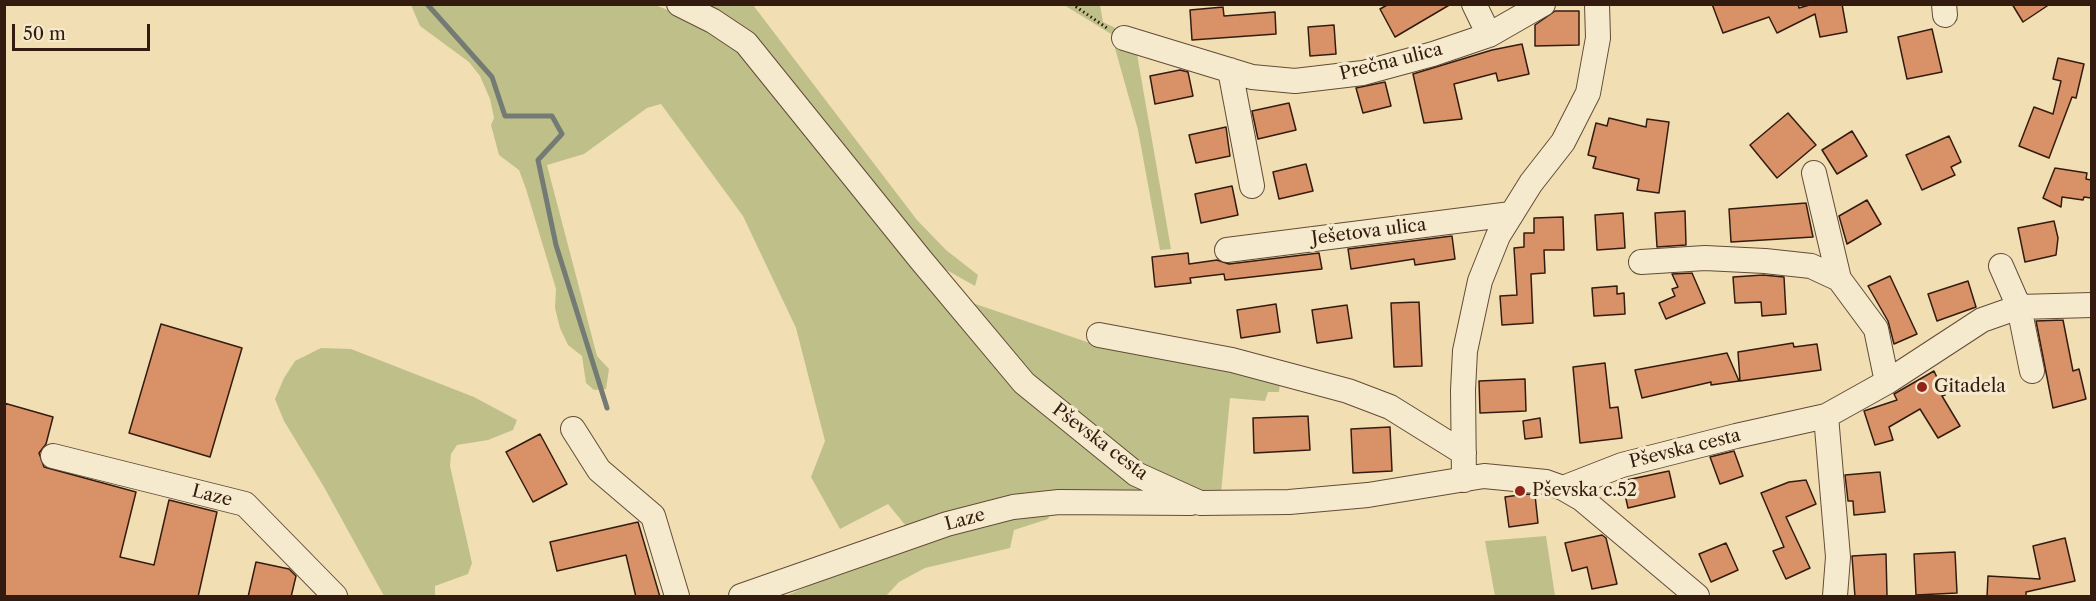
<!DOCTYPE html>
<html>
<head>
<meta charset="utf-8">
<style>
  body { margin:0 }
  #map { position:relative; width:2096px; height:601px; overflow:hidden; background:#f1deb3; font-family:"Libre Caslon Text",serif }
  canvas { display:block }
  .frame { position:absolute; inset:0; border:6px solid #331c0f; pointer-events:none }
  .scale { position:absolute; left:12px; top:24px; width:138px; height:27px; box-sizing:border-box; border:3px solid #331c0f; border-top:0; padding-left:8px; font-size:18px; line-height:21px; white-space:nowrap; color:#331c0f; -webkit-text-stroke:4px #f6eace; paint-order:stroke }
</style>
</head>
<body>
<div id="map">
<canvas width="2096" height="601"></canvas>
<div class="frame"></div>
<div class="scale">50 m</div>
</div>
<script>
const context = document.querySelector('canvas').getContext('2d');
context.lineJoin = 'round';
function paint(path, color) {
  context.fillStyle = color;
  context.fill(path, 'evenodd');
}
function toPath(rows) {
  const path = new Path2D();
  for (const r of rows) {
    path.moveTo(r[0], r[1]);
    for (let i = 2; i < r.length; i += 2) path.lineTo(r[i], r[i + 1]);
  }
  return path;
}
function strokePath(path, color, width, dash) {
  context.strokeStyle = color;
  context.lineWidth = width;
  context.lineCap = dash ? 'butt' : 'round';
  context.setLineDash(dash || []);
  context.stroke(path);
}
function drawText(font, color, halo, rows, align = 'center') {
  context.font = font + ' "Libre Caslon Text",serif';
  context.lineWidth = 6;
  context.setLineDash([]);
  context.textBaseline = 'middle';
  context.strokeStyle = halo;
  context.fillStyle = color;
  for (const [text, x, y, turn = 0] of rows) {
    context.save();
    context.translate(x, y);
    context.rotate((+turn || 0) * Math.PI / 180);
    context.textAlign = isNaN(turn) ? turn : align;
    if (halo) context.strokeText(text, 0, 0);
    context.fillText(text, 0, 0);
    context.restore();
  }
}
const green = toPath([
  [411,5,655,5,691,19,730,46,758,70,952,296,1087,342,1163,354,1280,383,1279,392,1268,392,1265,401,1230,398,1221,493,906,526,888,504,840,529,811,477,825,441,796,328,743,216,661,104,647,108,584,154,547,165,597,356,609,369,606,389,594,390,586,383,582,356,568,345,560,328,555,308,556,289,526,189,519,170,499,155,491,125,494,118,490,99,480,76,469,62,420,26],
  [697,5,753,5,917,220,946,250,978,275,975,286,943,268],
  [1064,5,1100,5,1103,22,1134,37,1171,249,1160,250,1138,130,1111,34],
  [321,348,351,349,474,397,517,420,513,430,488,440,457,445,451,454,450,466,472,563,468,574,435,586,435,596,384,596,324,487,284,421,275,399,284,378,295,361],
  [1052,512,1048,519,1014,530,1010,548,925,568,899,582,886,596,786,596,836,573,910,546,1019,514],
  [1546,536,1555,596,1495,596,1485,541]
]);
const stream = toPath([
  [427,4,492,77,505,116,552,116,562,134,538,160,556,245,607,408]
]);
const building = toPath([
  [1389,4,1451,4,1395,37,1380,9,1389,4],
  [1712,4,1798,4,1799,8,1813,4,1842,4,1847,32,1820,37,1815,14,1777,33,1769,17,1723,33,1712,4],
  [2012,4,2050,4,2023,22,2012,4],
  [1223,7,1224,16,1275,12,1276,34,1192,40,1190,10,1223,7],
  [1555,11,1579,11,1579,45,1535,46,1535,25,1555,11],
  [1334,25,1336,54,1310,56,1308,27,1334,25],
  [1932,29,1942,72,1907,79,1898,37,1932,29],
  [1522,44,1529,74,1498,81,1496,73,1454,84,1462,119,1424,123,1413,74,1492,50,1522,44],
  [2058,58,2084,64,2076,98,2072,97,2049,158,2019,146,2034,107,2053,114,2061,81,2053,79,2058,58],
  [1180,70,1188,72,1193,96,1155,104,1150,76,1180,70],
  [1385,82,1391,106,1363,113,1356,88,1385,82],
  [1289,103,1296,130,1258,139,1252,111,1289,103],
  [1788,113,1816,145,1777,178,1750,145,1788,113],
  [1609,118,1646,127,1647,119,1669,122,1659,193,1637,190,1639,179,1593,168,1596,157,1588,155,1596,123,1607,126,1609,118],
  [1226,127,1230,156,1196,163,1189,135,1226,127],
  [1852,131,1867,156,1837,174,1822,150,1852,131],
  [1949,136,1961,162,1951,167,1955,175,1922,190,1906,155,1949,136],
  [1306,164,1313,191,1279,199,1273,172,1306,164],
  [2055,168,2087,173,2086,179,2091,180,2091,198,2084,197,2083,200,2062,197,2061,207,2043,198,2055,168],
  [1232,186,1238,215,1201,223,1195,194,1232,186],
  [1867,200,1881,224,1847,244,1839,216,1867,200],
  [1806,203,1813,237,1731,242,1729,209,1806,203],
  [1685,211,1686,245,1657,247,1655,213,1685,211],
  [1623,213,1625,248,1597,250,1595,215,1623,213],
  [1563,217,1564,250,1544,250,1545,273,1531,274,1533,323,1502,325,1500,296,1517,295,1514,248,1524,247,1524,233,1534,233,1534,218,1563,217],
  [2054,221,2058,238,2056,255,2025,262,2018,228,2054,221],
  [1452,236,1455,259,1415,265,1414,259,1351,269,1348,249,1452,236],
  [1188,253,1189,264,1217,260,1229,264,1319,253,1322,269,1225,280,1224,274,1190,278,1191,283,1155,287,1152,257,1188,253],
  [1692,273,1705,303,1666,319,1659,303,1675,296,1672,289,1678,287,1672,274,1692,273],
  [1763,275,1784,277,1786,314,1762,316,1761,302,1735,303,1733,277,1763,275],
  [1890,276,1917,334,1894,344,1888,321,1868,286,1890,276],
  [1968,281,1976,307,1937,321,1928,294,1968,281],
  [1617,286,1617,294,1624,293,1625,314,1594,316,1592,288,1617,286],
  [1419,302,1422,366,1394,367,1391,303,1419,302],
  [1276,304,1280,332,1241,338,1237,310,1276,304],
  [1347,305,1352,338,1317,343,1312,310,1347,305],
  [2063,320,2073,371,2079,369,2086,399,2053,408,2036,321,2063,320],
  [161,324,242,348,210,457,129,433,161,324],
  [1793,343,1794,347,1817,344,1821,370,1740,381,1738,352,1793,343],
  [1727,353,1739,381,1711,385,1711,382,1642,398,1635,370,1727,353],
  [1605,363,1610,408,1618,407,1622,438,1580,443,1573,367,1605,363],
  [1934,371,1945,395,1942,396,1960,426,1938,438,1920,409,1889,427,1893,440,1875,445,1864,411,1897,400,1894,394,1934,371],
  [1525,379,1526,411,1480,413,1479,381,1525,379],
  [4,403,53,417,46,444,39,453,44,467,136,492,120,557,154,565,169,500,217,512,198,597,4,597,4,403],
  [1308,416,1310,450,1254,453,1253,418,1308,416],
  [1540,418,1542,437,1525,439,1523,421,1540,418],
  [1390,427,1392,471,1353,473,1351,429,1390,427],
  [540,434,567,484,533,502,506,452,540,434],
  [1734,451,1743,476,1720,484,1710,457,1734,451],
  [1669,471,1675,497,1628,508,1622,481,1669,471],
  [1880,472,1885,512,1854,515,1853,501,1848,501,1845,475,1880,472],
  [1806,480,1816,504,1786,517,1810,568,1786,579,1773,551,1784,547,1761,493,1789,482,1806,480],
  [1526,494,1535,495,1538,523,1509,527,1505,497,1526,494],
  [638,522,660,597,636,597,626,555,557,571,550,542,638,522],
  [1602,535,1606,538,1617,584,1592,589,1587,567,1572,571,1565,543,1602,535],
  [2065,538,2075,581,2026,592,2026,597,1987,597,1988,576,2040,579,2033,546,2065,538],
  [1726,543,1738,570,1711,582,1699,554,1726,543],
  [1955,552,1957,593,1916,595,1914,554,1955,552],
  [1886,554,1887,596,1855,597,1852,556,1886,554],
  [256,562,289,569,296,576,291,597,248,597,256,562]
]);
const path = toPath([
  [1072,4,1107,28]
]);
const minor = toPath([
  [679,4,713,21,746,43,921,260,1024,383,1136,474,1200,503,1289,502,1368,495,1484,476,1546,482,1563,488,1582,499,1697,596],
  [1474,4,1489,35],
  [1944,4,1945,15],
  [1124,38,1252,77,1295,81,1363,73,1433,54,1489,35,1543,4],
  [1230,70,1252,186],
  [1814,173,1839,279],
  [1227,250,1511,214],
  [1641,262,1705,258,1765,261,1811,266,1839,279,1876,329,1887,382],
  [2001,266,2019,307,2032,371],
  [1099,335,1232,360,1348,391,1390,407,1464,453],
  [1826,416,1838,557,1835,596],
  [573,429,599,470,653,516,677,596],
  [53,456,245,504,335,596],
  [1464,480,1463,390,1465,351,1480,281,1498,236,1531,183,1563,142,1588,93,1598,38,1597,4],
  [1563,488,1622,465,1736,436,1826,416,1887,382,1982,320,2019,307,2092,305],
  [741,596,947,524,1013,507,1059,502,1191,503]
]);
const markers = [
  [1922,387,6,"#8f2418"],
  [1520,491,6,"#8f2418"]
];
const streetNames = [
  ["Prečna ulica",1391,62,-14],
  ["Ješetova ulica",1369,232,-7],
  ["Pševska cesta",1100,442,37],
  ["Pševska cesta",1685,449,-14],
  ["Laze",212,496,14],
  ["Laze",965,520,-15]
];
const poiNames = [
  ["Gitadela",1934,387],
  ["Pševska c.52",1532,491]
];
paint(green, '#bfc089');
strokePath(stream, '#747a74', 5);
paint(building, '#d99268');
strokePath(building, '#331c0f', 1.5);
strokePath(minor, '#624c38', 26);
strokePath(path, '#331c0f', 3, [1.5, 3]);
strokePath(minor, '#f6eace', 24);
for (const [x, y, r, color] of markers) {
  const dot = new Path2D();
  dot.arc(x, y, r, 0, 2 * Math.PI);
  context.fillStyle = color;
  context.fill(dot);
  strokePath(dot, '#f6eace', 2);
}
drawText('18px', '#331c0f', '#f6eace', streetNames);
drawText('18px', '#331c0f', '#f6eace', poiNames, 'left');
</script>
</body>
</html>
